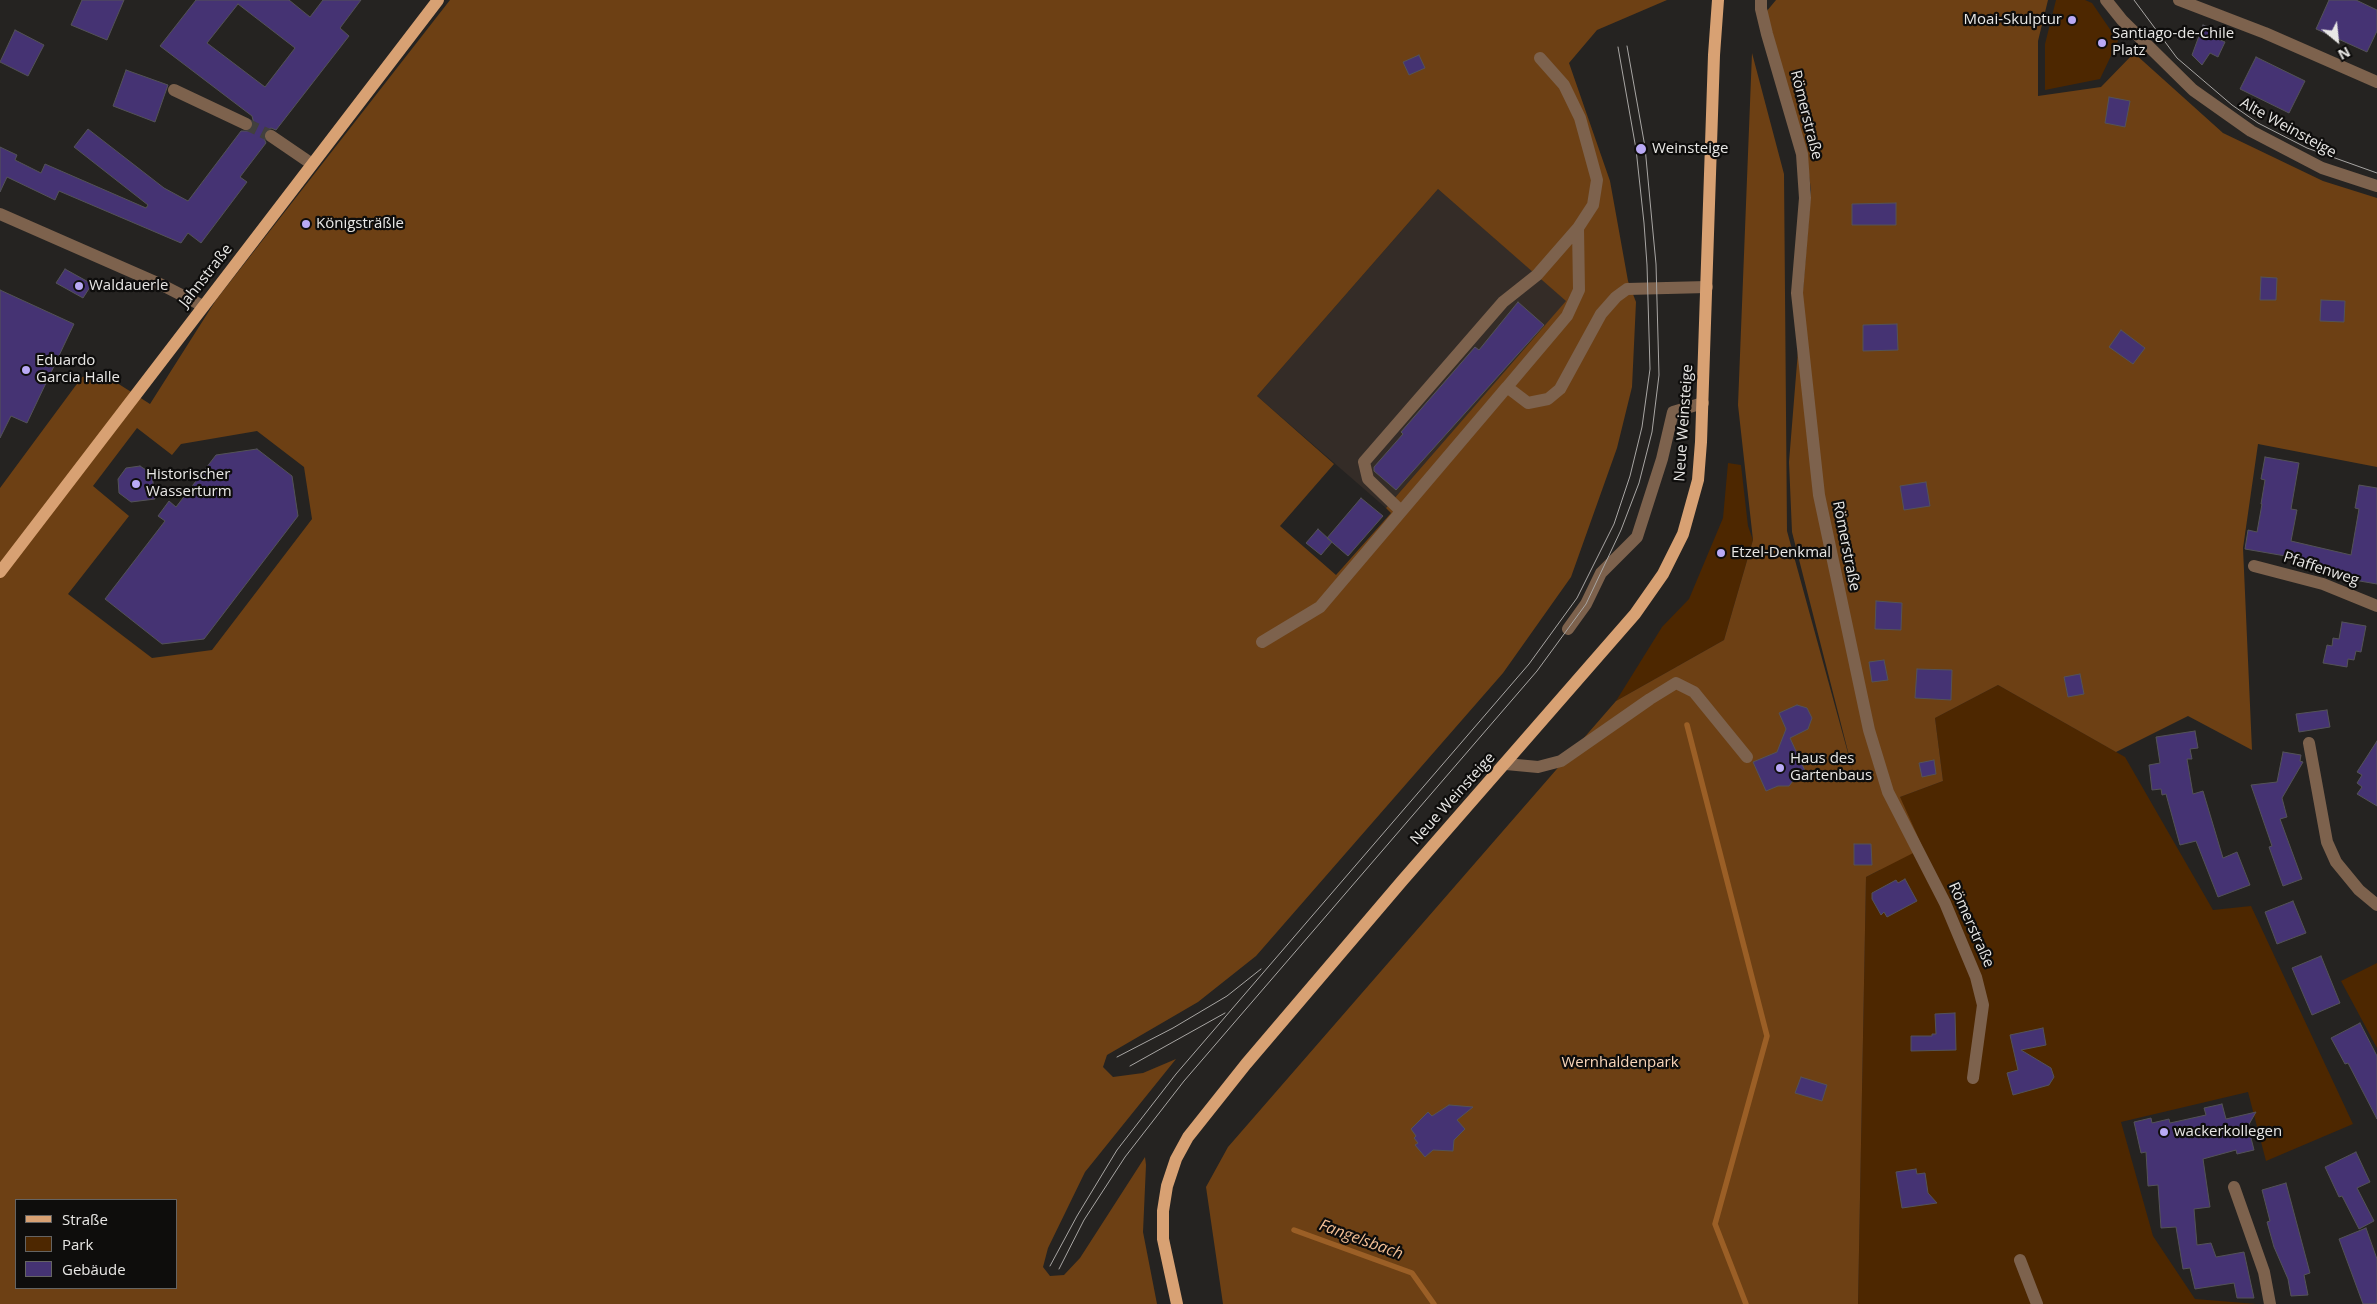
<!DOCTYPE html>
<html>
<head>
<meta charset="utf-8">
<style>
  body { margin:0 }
  #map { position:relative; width:2377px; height:1304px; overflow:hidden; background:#252321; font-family:"Open Sans",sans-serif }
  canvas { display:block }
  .legend { position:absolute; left:15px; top:1199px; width:162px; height:90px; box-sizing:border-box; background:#0e0d0c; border:1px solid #656463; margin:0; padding:6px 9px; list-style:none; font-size:15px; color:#e8e7e5 }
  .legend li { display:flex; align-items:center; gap:10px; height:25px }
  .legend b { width:25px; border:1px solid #656463 }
  .north { position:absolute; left:2312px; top:15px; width:50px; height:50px; -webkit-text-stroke:4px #0e0d0c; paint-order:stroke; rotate:152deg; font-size:14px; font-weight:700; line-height:20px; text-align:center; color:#e8e7e5 }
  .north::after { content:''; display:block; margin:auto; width:18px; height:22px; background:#e8e7e5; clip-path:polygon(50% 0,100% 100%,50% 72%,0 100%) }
</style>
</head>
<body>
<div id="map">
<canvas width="2377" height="1304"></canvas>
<ul class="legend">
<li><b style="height:6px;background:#d8a173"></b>Straße</li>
<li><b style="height:14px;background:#4d2700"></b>Park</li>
<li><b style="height:14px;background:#453373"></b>Gebäude</li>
</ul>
<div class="north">N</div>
</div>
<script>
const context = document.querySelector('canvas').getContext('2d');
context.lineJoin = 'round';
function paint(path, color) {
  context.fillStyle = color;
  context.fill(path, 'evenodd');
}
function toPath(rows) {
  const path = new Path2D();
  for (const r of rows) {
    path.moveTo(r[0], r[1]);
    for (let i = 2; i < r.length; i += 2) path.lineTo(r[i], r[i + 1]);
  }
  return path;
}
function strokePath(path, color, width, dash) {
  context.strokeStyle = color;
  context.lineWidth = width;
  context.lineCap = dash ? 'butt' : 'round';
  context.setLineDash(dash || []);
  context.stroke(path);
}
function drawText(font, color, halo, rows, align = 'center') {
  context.font = font + ' "Open Sans",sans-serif';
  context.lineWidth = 4.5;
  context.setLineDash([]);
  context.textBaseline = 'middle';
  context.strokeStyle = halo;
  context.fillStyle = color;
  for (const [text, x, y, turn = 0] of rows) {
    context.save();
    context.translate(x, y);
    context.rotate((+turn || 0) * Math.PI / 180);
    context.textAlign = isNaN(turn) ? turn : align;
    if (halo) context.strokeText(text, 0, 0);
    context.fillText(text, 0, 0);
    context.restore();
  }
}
const built = toPath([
  [1438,189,1567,301,1386,508,1257,396]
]);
const green = toPath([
  [2056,0,2085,0,2092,3,2118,41,2100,79,2045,90,2045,44],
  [1728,463,1741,465,1748,526,1753,540,1724,640,1616,701,1662,627,1689,599,1723,518],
  [1998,685,2125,757,2213,910,2251,906,2353,1124,2266,1161,2248,1092,2121,1122,2153,1236,2195,1299,2257,1304,1858,1304,1866,877,1880,870,1900,797,1943,781,1935,718],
  [2377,963,2377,1048,2341,981]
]);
const forest = toPath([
  [450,0,1667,0,1597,30,1569,63,1610,181,1628,281,1636,302,1632,387,1617,448,1571,577,1503,673,1256,956,1198,1002,1107,1055,1103,1067,1113,1077,1143,1073,1176,1059,1085,1172,1048,1248,1043,1267,1050,1276,1064,1275,1080,1258,1145,1157,1146,1165,1143,1232,1157,1304,0,1304,0,488,82,377,103,374,150,404,216,300],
  [1438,189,1566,301,1386,508,1391,513,1336,575,1280,526,1334,464,1257,396],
  [137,428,172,455,181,444,257,431,304,467,312,519,212,650,152,658,68,594,129,516,93,486],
  [16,1200,176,1200,176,1288,16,1288],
  [1776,0,2048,0,2038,41,2038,96,2101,87,2134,53,2223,133,2323,181,2377,198,2377,467,2258,444,2243,548,2252,750,2188,716,2116,752,1998,685,1935,718,1943,781,1900,797,1923,848,1866,877,1858,1304,1223,1304,1206,1187,1228,1147,1616,701,1724,640,1753,540,1738,405,1752,53,1784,174,1787,531,1854,775,1792,532,1789,462,1811,190,1806,153,1766,12]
]);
const stream = toPath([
  [1687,725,1767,1036,1715,1224,1746,1304],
  [1294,1230,1412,1273,1434,1304]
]);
const building = toPath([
  [82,0,124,0,107,40,71,25,82,0],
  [196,0,289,0,310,17,323,0,361,0,340,28,349,36,276,130,271,128,265,131,263,136,266,143,240,177,247,182,201,243,188,233,181,243,59,191,55,200,7,177,0,192,0,147,17,155,15,160,41,173,45,164,146,208,148,205,74,147,88,129,164,188,188,201,241,131,250,131,254,124,252,116,160,46,196,0],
  [238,4,295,48,265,87,207,43,238,4],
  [2329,0,2356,0,2377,10,2377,31,2367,52,2316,29,2329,0],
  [2203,25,2220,31,2216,38,2225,42,2218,57,2210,53,2202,65,2192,55,2203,25],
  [15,30,44,45,28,76,0,62,15,30],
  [1419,55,1425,68,1409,75,1403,62,1419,55],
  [2256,57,2305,81,2289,113,2240,89,2256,57],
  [126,70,168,85,155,122,113,106,126,70],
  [2109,97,2130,101,2125,127,2105,123,2109,97],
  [1896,203,1896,225,1852,225,1852,204,1896,203],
  [65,269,92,284,83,298,56,283,65,269],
  [2261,277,2277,278,2276,300,2260,300,2261,277],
  [0,290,74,324,27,423,11,416,0,438,0,290],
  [2321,300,2345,301,2344,322,2320,321,2321,300],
  [1518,302,1544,325,1396,490,1374,471,1374,467,1403,434,1401,432,1475,347,1479,350,1518,302],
  [1897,324,1898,350,1863,351,1863,325,1897,324],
  [2121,330,2145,348,2133,364,2109,347,2121,330],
  [257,449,292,476,298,516,204,639,162,644,105,599,165,521,158,516,169,501,176,507,216,455,257,449],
  [2265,457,2299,463,2291,509,2297,510,2291,541,2351,555,2359,509,2355,508,2359,485,2377,488,2377,584,2348,579,2349,576,2334,573,2335,570,2319,567,2320,564,2296,560,2297,558,2245,549,2248,530,2257,532,2262,504,2261,504,2265,480,2261,479,2265,457],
  [140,466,152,474,155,499,131,502,119,493,118,479,126,468,140,466],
  [1926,482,1930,506,1904,510,1900,486,1926,482],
  [1361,498,1383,516,1348,556,1327,538,1361,498],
  [1318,529,1332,542,1321,555,1306,543,1318,529],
  [1876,601,1902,603,1901,630,1875,629,1876,601],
  [2342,622,2366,626,2361,652,2356,651,2354,660,2348,659,2347,667,2323,663,2327,645,2332,646,2333,638,2339,639,2342,622],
  [1884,660,1888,680,1872,682,1869,662,1884,660],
  [1917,669,1952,670,1951,700,1915,698,1917,669],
  [2080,674,2084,694,2068,697,2064,677,2080,674],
  [1797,705,1807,708,1812,718,1808,729,1790,738,1806,773,1796,777,1789,786,1778,786,1766,791,1753,762,1777,752,1786,729,1779,713,1797,705],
  [2327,710,2330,727,2299,732,2296,714,2327,710],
  [2195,731,2198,748,2190,749,2192,759,2187,759,2193,794,2203,791,2223,858,2237,852,2250,885,2218,897,2196,841,2180,845,2166,794,2162,795,2161,789,2152,790,2149,765,2160,763,2156,737,2195,731],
  [2377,741,2377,806,2357,794,2362,787,2357,783,2362,775,2357,772,2377,741],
  [2283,752,2301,755,2300,761,2303,762,2282,798,2287,817,2280,819,2302,879,2283,886,2269,847,2272,846,2251,785,2277,782,2283,752],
  [1934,760,1936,774,1922,777,1919,763,1934,760],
  [1854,844,1871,844,1872,865,1854,865,1854,844],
  [1905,879,1917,901,1887,917,1884,912,1881,915,1872,899,1872,893,1896,880,1898,883,1905,879],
  [2293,901,2306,933,2277,944,2265,912,2293,901],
  [2321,956,2340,1003,2312,1015,2292,968,2321,956],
  [1955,1013,1956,1050,1911,1051,1911,1036,1932,1036,1932,1034,1936,1034,1935,1014,1955,1013],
  [2360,1023,2377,1056,2377,1119,2348,1063,2345,1064,2331,1038,2360,1023],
  [2043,1028,2046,1045,2021,1050,2051,1068,2054,1077,2049,1085,2013,1095,2007,1073,2018,1070,2010,1035,2043,1028],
  [1801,1077,1827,1085,1822,1101,1795,1093,1801,1077],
  [2222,1104,2226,1119,2256,1112,2248,1126,2254,1150,2237,1154,2236,1150,2203,1159,2210,1207,2194,1209,2197,1245,2211,1243,2216,1257,2244,1252,2254,1298,2237,1298,2234,1283,2195,1289,2190,1268,2183,1269,2176,1227,2161,1228,2158,1185,2148,1186,2146,1152,2141,1153,2134,1122,2151,1118,2152,1123,2169,1119,2170,1123,2206,1115,2204,1108,2222,1104],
  [1449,1105,1473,1107,1457,1120,1465,1129,1454,1140,1453,1151,1433,1150,1425,1157,1415,1145,1418,1143,1414,1138,1416,1136,1411,1129,1428,1112,1432,1116,1449,1105],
  [2356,1152,2370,1182,2357,1188,2374,1221,2359,1229,2342,1196,2339,1197,2325,1167,2356,1152],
  [1916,1169,1917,1174,1925,1173,1928,1193,1937,1203,1902,1208,1896,1172,1916,1169],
  [2286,1183,2310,1273,2304,1275,2308,1295,2291,1296,2288,1279,2274,1247,2267,1222,2270,1221,2262,1190,2286,1183],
  [2366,1228,2377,1259,2377,1304,2363,1304,2339,1239,2366,1228]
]);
const minorTunnel = toPath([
  [246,124,271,136]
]);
const minor = toPath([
  [1761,0,1761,9,1767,34,1802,154,1805,198,1797,293,1819,495,1869,730,1888,792,1945,903,1976,977,1983,1005,1973,1078],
  [2106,0,2122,20,2193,90,2251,131,2322,168,2377,186],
  [2179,0,2265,33,2377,82],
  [174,90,246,124],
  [271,136,312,164],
  [0,214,162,285,203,306],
  [1507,387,1567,316,1579,290,1578,228,1593,205,1597,180,1580,118,1564,85,1540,58],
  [1401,511,1368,479,1364,462,1503,302,1537,275,1578,228],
  [2254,566,2323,584,2377,606],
  [1568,629,1586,604,1601,573,1637,537,1662,459,1673,412,1703,403],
  [1262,642,1320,607,1507,387,1528,403,1548,399,1560,389,1601,314,1616,297,1627,289,1707,287],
  [2309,743,2327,842,2336,862,2359,890,2377,905],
  [1506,764,1538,767,1561,761,1650,699,1676,683,1694,692,1747,757],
  [2234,1187,2264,1272,2270,1304],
  [2020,1260,2037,1304]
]);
const major = toPath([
  [0,572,438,0],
  [1177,1304,1163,1239,1163,1211,1167,1186,1176,1159,1188,1137,1246,1064,1402,881,1635,614,1663,574,1683,534,1698,480,1701,442,1714,55,1718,0]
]);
const tram = toPath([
  [2134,0,2177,58,2232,105,2258,123,2307,148,2377,173],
  [1117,1057,1173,1028,1227,996,1261,969],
  [1130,1066,1225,1013],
  [1050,1266,1077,1216,1117,1150,1176,1074,1529,664,1577,598,1614,524,1630,476,1642,427,1650,369,1647,265,1644,223,1636,149,1618,47],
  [1059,1269,1084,1220,1125,1157,1184,1081,1537,671,1586,604,1621,530,1639,483,1652,432,1659,375,1656,264,1652,222,1645,147,1627,46]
]);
const markers = [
  [2072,20,5,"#baaaf6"],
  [2102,43,5,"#baaaf6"],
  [1641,149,6,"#baaaf6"],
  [306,224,5,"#baaaf6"],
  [79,286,5,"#baaaf6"],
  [26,370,5,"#baaaf6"],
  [136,484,5,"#baaaf6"],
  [1721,553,5,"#baaaf6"],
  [1780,768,5,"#baaaf6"],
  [2164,1132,5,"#baaaf6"]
];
const poiNames = [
  ["Moai-Skulptur",2062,20,"right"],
  ["Santiago-de-Chile",2112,34],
  ["Platz",2112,51],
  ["Weinsteige",1652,149],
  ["Königsträßle",316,224],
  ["Waldauerle",89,286],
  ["Eduardo",36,361],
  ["Garcia Halle",36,378],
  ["Historischer",146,475],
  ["Wasserturm",146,492],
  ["Etzel-Denkmal",1731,553],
  ["Haus des",1790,759],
  ["Gartenbaus",1790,776],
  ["wackerkollegen",2174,1132]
];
const streetNames = [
  ["Römerstraße",1806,115,76],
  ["Alte Weinsteige",2288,128,29],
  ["Jahnstraße",206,276,-52],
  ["Neue Weinsteige",1684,423,-86],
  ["Römerstraße",1846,546,79],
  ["Pfaffenweg",2321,569,18],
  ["Neue Weinsteige",1453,799,-48],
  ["Römerstraße",1971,925,66]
];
const parkNames = [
  ["Wernhaldenpark",1620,1063]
];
const waterNames = [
  ["Fangelsbach",1361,1240,20]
];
paint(built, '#342c27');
paint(green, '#4d2700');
paint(forest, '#6d4014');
strokePath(stream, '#9b5f26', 5.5);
paint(building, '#453373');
strokePath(building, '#545357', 1);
strokePath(minorTunnel, '#42403e', 12, [12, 6]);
strokePath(minor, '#7d624d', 12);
strokePath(major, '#d8a173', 12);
strokePath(tram, '#a8a6a4', 1);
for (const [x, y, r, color] of markers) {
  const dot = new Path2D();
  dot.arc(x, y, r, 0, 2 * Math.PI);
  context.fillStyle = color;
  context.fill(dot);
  strokePath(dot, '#0e0d0c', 2);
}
drawText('15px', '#e8e7e5', '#0e0d0c', poiNames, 'left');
drawText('15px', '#e8e7e5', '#0e0d0c', streetNames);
drawText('15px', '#fad7bb', '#0e0d0c', parkNames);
drawText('italic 16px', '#f4c096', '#0e0d0c', waterNames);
</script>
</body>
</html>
